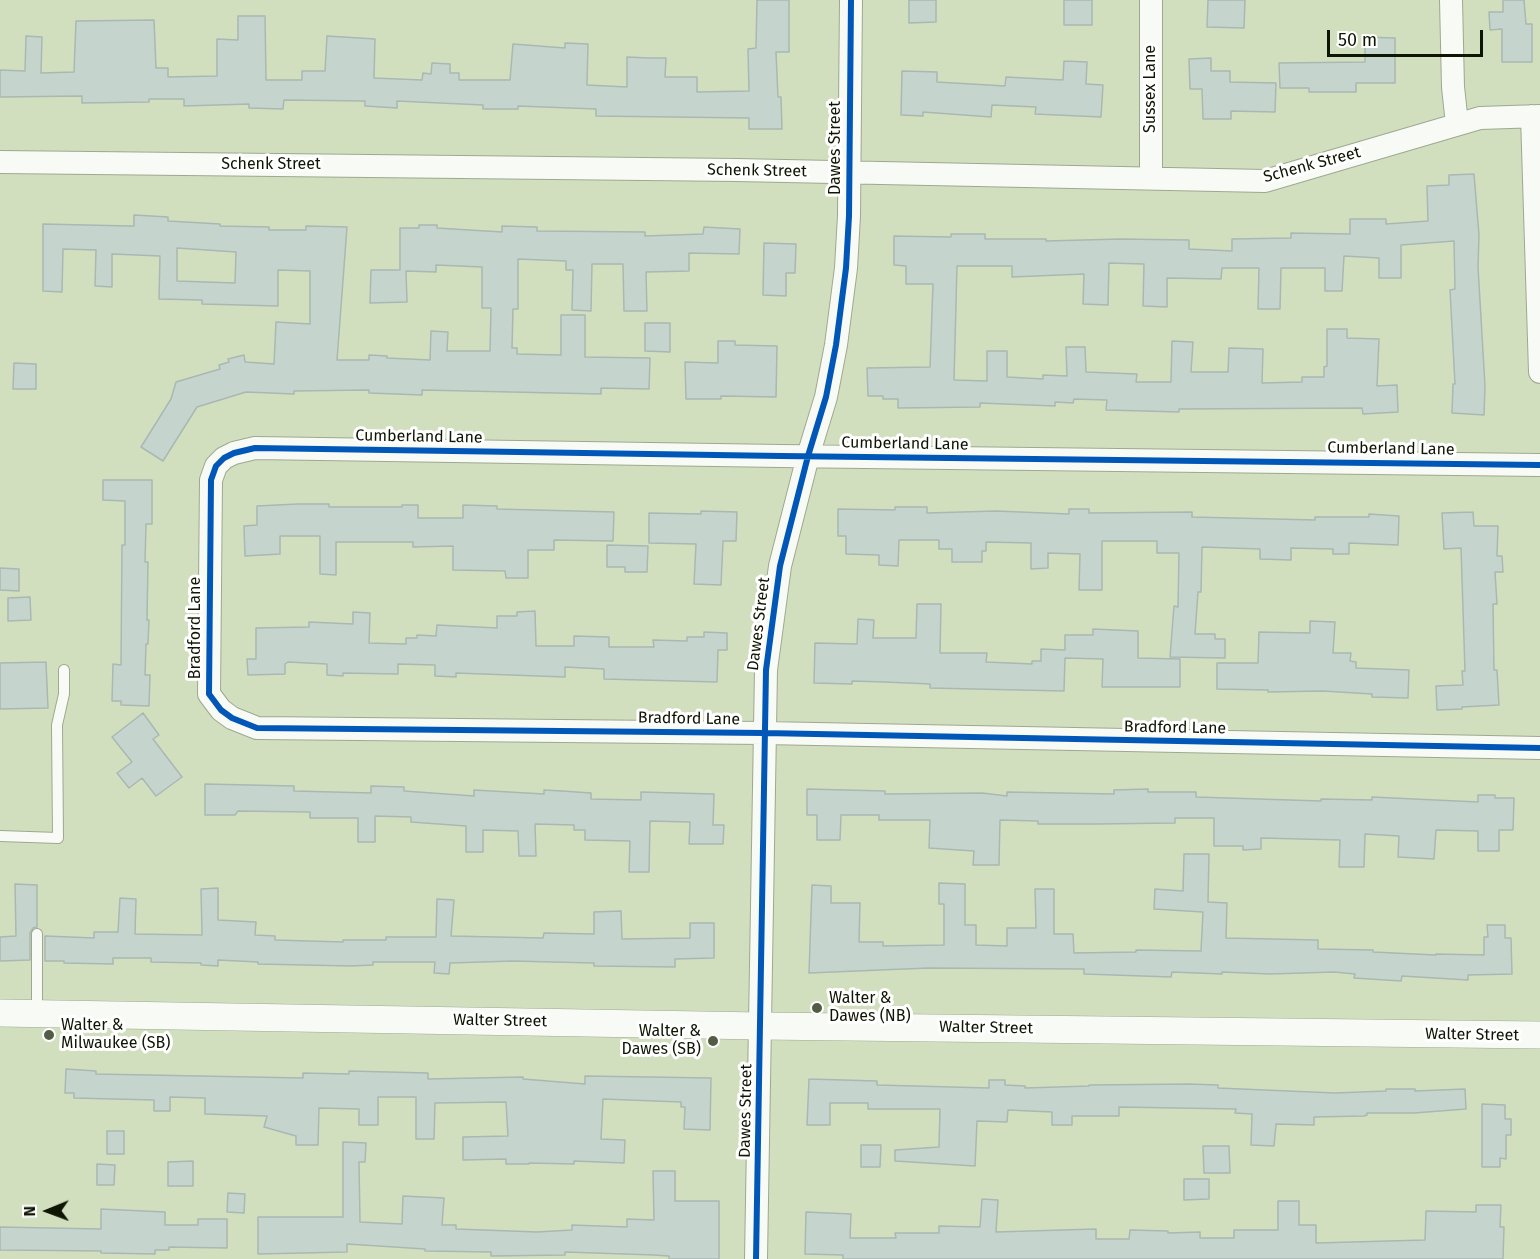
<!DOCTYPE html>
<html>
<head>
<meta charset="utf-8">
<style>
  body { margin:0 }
  #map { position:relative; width:1540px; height:1259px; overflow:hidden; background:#d2dfbf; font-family:"Fira Sans",sans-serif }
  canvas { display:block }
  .north { position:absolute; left:18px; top:1181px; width:60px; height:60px; -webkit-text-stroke:4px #fff; paint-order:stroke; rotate:269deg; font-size:16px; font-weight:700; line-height:24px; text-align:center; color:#0e1502 }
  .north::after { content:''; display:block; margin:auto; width:21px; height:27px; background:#0e1502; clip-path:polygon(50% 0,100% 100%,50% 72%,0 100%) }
  .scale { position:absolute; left:1327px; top:30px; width:156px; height:27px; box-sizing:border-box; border:3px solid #0e1502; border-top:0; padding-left:8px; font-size:18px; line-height:21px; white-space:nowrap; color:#0e1502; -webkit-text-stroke:4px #fff; paint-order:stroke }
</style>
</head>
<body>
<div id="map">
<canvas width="1540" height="1259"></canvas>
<div class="north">N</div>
<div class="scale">50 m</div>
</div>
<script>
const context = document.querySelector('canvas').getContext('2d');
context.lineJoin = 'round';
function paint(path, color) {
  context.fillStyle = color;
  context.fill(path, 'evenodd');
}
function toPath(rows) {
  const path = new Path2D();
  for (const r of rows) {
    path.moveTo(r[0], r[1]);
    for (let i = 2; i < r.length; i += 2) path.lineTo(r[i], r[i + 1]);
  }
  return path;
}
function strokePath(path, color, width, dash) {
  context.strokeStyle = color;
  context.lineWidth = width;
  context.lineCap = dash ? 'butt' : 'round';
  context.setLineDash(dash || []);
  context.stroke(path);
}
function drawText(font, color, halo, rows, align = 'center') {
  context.font = font + ' "Fira Sans",sans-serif';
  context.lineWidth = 6;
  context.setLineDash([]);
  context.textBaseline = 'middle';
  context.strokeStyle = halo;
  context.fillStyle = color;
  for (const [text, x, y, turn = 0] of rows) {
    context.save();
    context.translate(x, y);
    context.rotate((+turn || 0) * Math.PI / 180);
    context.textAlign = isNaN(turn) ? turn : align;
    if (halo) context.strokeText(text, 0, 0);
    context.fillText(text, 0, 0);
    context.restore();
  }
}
const building = toPath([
  [757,0,789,0,789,52,776,52,778,97,781,97,782,129,749,129,749,118,596,116,596,109,518,106,518,109,483,109,483,105,397,101,397,108,365,106,365,101,284,100,283,109,249,108,249,104,184,106,184,99,149,99,149,102,82,103,82,96,0,97,0,70,25,71,26,36,42,37,41,73,74,72,76,21,154,20,156,68,168,68,168,77,217,76,217,39,238,40,238,16,265,16,266,80,302,80,302,71,325,71,327,36,375,39,374,78,422,80,423,73,431,74,432,63,450,64,450,73,459,73,459,80,510,80,513,44,565,48,565,43,588,44,587,85,627,87,627,57,649,58,666,58,665,77,697,77,697,92,749,91,748,49,756,48,757,0],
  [909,0,936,0,936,22,909,23,909,0],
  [1064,0,1092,0,1092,25,1064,25,1064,0],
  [1208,0,1245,0,1244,28,1207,27,1208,0],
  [1503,0,1524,0,1526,24,1532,24,1532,62,1502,62,1502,29,1490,30,1489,12,1503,12,1503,0],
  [1365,37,1395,38,1395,83,1356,83,1356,92,1309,92,1309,88,1280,88,1279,63,1365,62,1365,37],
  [1211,58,1211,71,1230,71,1230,82,1276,83,1275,112,1231,111,1231,119,1203,119,1202,89,1190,89,1189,59,1211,58],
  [1064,61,1087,62,1086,84,1103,85,1101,117,1035,114,1036,107,992,105,991,117,923,112,923,116,901,115,902,71,937,72,937,82,1005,86,1006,77,1063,80,1064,61],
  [1474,174,1479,235,1478,267,1485,386,1484,415,1452,413,1453,384,1455,384,1450,290,1455,289,1454,241,1401,245,1401,278,1379,278,1379,258,1344,256,1342,291,1325,291,1325,268,1281,268,1280,309,1258,309,1259,268,1222,268,1221,279,1167,278,1167,307,1143,306,1144,264,1109,263,1108,305,1083,304,1084,274,1012,277,1012,266,957,266,954,380,987,381,987,351,1007,351,1007,377,1043,379,1043,375,1067,376,1066,347,1085,347,1086,372,1137,374,1136,382,1171,382,1172,341,1193,342,1191,372,1228,372,1229,348,1263,349,1262,383,1302,382,1302,377,1324,377,1324,367,1327,366,1327,329,1347,329,1347,338,1379,339,1377,386,1397,385,1398,412,1363,414,1362,408,1179,409,1179,412,1145,411,1106,410,1107,400,1074,399,1073,403,1055,402,1055,406,980,403,980,407,898,408,898,399,883,399,883,396,868,396,867,368,930,367,933,284,906,284,906,266,894,265,894,236,951,237,951,234,985,234,985,239,1046,239,1046,241,1120,239,1189,240,1189,249,1232,251,1232,239,1291,238,1291,233,1350,234,1350,219,1386,219,1386,224,1428,221,1427,186,1449,185,1449,175,1474,174],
  [134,215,168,217,168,221,220,224,220,226,269,227,269,230,306,230,306,226,347,227,337,360,369,360,369,355,387,356,387,358,430,360,431,331,448,332,447,351,490,351,491,308,482,308,482,267,436,265,436,272,406,271,407,302,370,303,371,270,400,270,400,228,419,228,419,225,437,225,437,228,502,232,502,226,537,227,537,231,645,232,645,236,703,234,704,227,740,229,739,254,689,253,689,271,646,272,647,311,624,311,623,264,592,264,591,311,572,310,573,270,566,270,566,261,518,259,518,309,513,309,512,348,517,348,517,354,561,355,561,315,585,315,585,357,650,358,649,389,601,388,601,394,422,390,422,395,369,393,369,390,294,391,294,394,246,392,197,407,163,461,141,447,171,399,176,382,220,369,219,365,229,362,228,359,244,355,245,362,274,364,276,322,310,324,310,271,278,270,278,306,202,304,202,300,159,299,160,256,112,254,112,287,95,286,96,250,63,249,62,292,43,291,43,224,129,226,134,226,134,215],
  [177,248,236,252,235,283,177,281,177,248],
  [764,243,796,244,795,273,786,273,786,296,763,295,764,243],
  [645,323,670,323,670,352,645,351,645,323],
  [718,341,735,341,735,345,777,346,776,397,721,396,721,399,686,399,685,362,718,363,718,341],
  [14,363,36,364,36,389,13,389,14,363],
  [103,480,152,480,152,524,146,524,145,562,148,562,147,620,149,620,148,644,146,644,145,675,150,675,149,706,121,705,121,701,112,701,113,664,121,665,122,545,125,545,125,501,103,500,103,480],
  [298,504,329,504,329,507,402,507,402,505,418,505,418,518,463,518,463,505,497,506,497,509,614,512,613,541,554,540,554,550,528,550,528,578,506,578,505,571,453,570,453,546,413,547,413,542,336,542,336,575,320,574,320,536,280,536,280,554,245,556,244,526,257,525,257,506,298,504],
  [895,507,927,507,927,513,996,511,1069,514,1069,509,1089,509,1089,513,1192,512,1192,517,1315,520,1315,517,1369,517,1369,514,1399,516,1398,545,1349,543,1349,554,1333,554,1333,549,1291,548,1291,560,1260,559,1260,549,1202,547,1201,592,1198,592,1195,634,1215,634,1215,639,1225,639,1225,658,1170,657,1174,606,1178,607,1179,553,1157,553,1157,541,1102,541,1102,590,1079,590,1080,554,1048,553,1048,568,1031,569,1031,543,986,542,986,551,982,551,982,562,952,562,952,549,939,549,939,540,899,540,898,566,879,565,879,555,846,554,846,536,838,536,838,509,895,510,895,507],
  [701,511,737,512,736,541,723,541,721,585,694,584,696,544,649,543,649,513,701,514,701,511],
  [1473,512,1474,526,1498,526,1497,556,1502,556,1503,572,1495,572,1497,604,1493,604,1494,670,1497,670,1499,705,1462,707,1462,709,1437,710,1436,686,1463,685,1462,671,1465,671,1461,548,1444,549,1442,513,1473,512],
  [607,545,648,546,647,572,625,572,625,567,607,567,607,545],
  [0,568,19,569,19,591,0,590,0,568],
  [30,597,31,620,8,621,8,598,30,597],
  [917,604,941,604,940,653,987,653,986,662,1032,664,1032,661,1041,661,1041,649,1065,650,1065,635,1093,635,1093,629,1138,631,1138,658,1180,659,1180,687,1102,687,1103,659,1065,658,1064,691,930,688,930,684,885,682,852,681,852,684,814,683,815,643,857,644,858,619,874,620,873,638,916,638,917,604],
  [535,611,536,646,574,646,574,636,609,637,609,647,654,647,653,640,687,641,687,637,704,637,704,632,727,633,727,650,718,650,717,682,604,679,604,669,565,667,565,677,456,673,456,677,435,676,435,665,398,664,398,674,343,673,343,676,327,675,327,664,288,662,285,664,285,674,248,675,247,659,256,659,256,628,309,627,309,622,353,624,353,612,370,613,369,643,406,644,406,638,417,638,417,635,436,636,437,625,497,628,497,616,517,616,517,612,535,611],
  [1310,621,1335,622,1333,653,1351,653,1350,661,1356,662,1356,668,1409,670,1408,698,1372,697,1372,694,1323,691,1268,692,1268,690,1217,689,1217,663,1258,663,1259,632,1310,633,1310,621],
  [46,662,48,708,0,709,0,663,46,662],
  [143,713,159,735,153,739,182,777,156,796,142,778,129,788,117,773,132,762,112,737,143,713],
  [205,784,294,786,294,791,371,793,371,786,404,787,404,791,474,796,474,790,544,794,544,790,562,791,591,793,591,799,641,800,641,792,714,794,713,825,724,825,723,844,689,844,690,822,650,821,649,872,629,872,630,841,585,840,585,830,574,830,574,825,535,824,536,856,519,856,518,831,483,830,483,852,466,852,466,826,411,822,411,817,375,816,375,842,358,842,358,818,310,818,310,812,238,811,235,815,205,815,205,784],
  [807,789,885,791,885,794,982,793,1007,796,1007,792,1114,794,1114,790,1148,789,1148,792,1196,792,1196,797,1321,801,1321,799,1372,800,1372,797,1478,802,1478,795,1495,795,1495,798,1514,798,1513,830,1499,830,1499,851,1478,851,1478,831,1436,830,1434,859,1398,857,1399,836,1365,834,1364,867,1339,867,1340,840,1261,838,1261,849,1243,850,1243,846,1214,846,1214,818,1175,818,1175,823,1097,824,1038,824,1038,821,1000,820,999,865,973,865,974,851,929,848,930,820,879,820,879,815,841,815,840,840,817,840,817,815,807,815,807,789],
  [1184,854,1209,854,1208,902,1227,903,1226,938,1318,940,1318,949,1373,950,1373,952,1436,955,1436,954,1484,955,1484,937,1488,937,1487,925,1505,925,1505,938,1511,938,1512,974,1468,975,1468,980,1402,976,1401,981,1354,978,1355,974,1334,972,1270,974,1222,972,1222,974,1172,972,1171,977,1084,974,1084,969,928,968,809,973,812,885,831,886,831,903,860,903,859,942,883,942,883,946,944,945,944,904,939,904,939,883,965,884,965,925,976,925,976,945,1007,946,1007,928,1036,928,1035,889,1054,889,1054,934,1073,934,1074,953,1136,952,1136,950,1201,951,1203,912,1154,909,1155,889,1183,891,1184,854],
  [15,884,37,885,37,927,33,928,30,933,30,960,0,961,0,937,16,936,15,884],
  [218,888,218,920,256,922,255,935,275,936,275,940,343,942,343,940,386,940,386,937,436,937,437,899,454,900,451,936,543,938,544,933,594,934,594,912,621,911,622,939,690,938,690,923,714,923,714,958,675,959,675,967,594,966,594,963,513,961,450,963,449,974,434,973,435,962,373,962,373,965,351,966,258,964,258,962,218,960,218,966,201,965,201,963,151,962,151,958,113,958,113,964,64,963,64,961,45,961,45,936,94,938,94,932,118,932,120,898,136,899,135,934,202,935,201,889,218,888],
  [66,1069,96,1071,96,1074,303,1078,303,1073,349,1074,349,1071,428,1073,428,1079,523,1077,523,1079,585,1084,585,1076,711,1078,710,1130,684,1129,685,1107,681,1107,681,1102,603,1099,601,1139,625,1140,624,1163,574,1161,574,1164,529,1163,529,1164,506,1164,506,1159,463,1160,463,1137,508,1136,506,1102,435,1103,434,1139,416,1139,416,1097,378,1097,378,1125,359,1125,359,1109,319,1108,318,1145,296,1145,296,1136,264,1127,267,1116,205,1114,205,1098,170,1097,170,1111,154,1111,154,1100,74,1098,74,1093,65,1093,66,1069],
  [809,1079,877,1081,877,1085,989,1088,989,1080,1005,1080,1005,1085,1025,1086,1025,1088,1089,1086,1089,1085,1188,1084,1218,1085,1218,1088,1335,1093,1386,1091,1386,1089,1415,1089,1415,1091,1465,1089,1466,1109,1414,1113,1367,1113,1367,1115,1364,1116,1314,1117,1314,1125,1276,1124,1274,1146,1251,1145,1252,1114,1235,1113,1236,1109,1119,1107,1119,1116,1072,1116,1072,1125,1052,1125,1052,1112,1008,1110,1007,1122,977,1121,975,1166,895,1161,895,1150,939,1147,940,1109,868,1109,868,1103,830,1103,830,1125,807,1125,809,1079],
  [1482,1104,1505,1105,1505,1119,1511,1119,1511,1135,1506,1135,1506,1159,1500,1158,1500,1167,1482,1167,1482,1104],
  [107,1131,124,1131,124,1154,107,1154,107,1131],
  [343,1142,366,1143,365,1162,359,1162,360,1222,402,1224,403,1196,444,1198,442,1225,456,1225,456,1229,537,1232,572,1230,572,1225,627,1227,627,1219,654,1220,653,1171,675,1171,675,1201,719,1201,719,1259,669,1259,669,1256,654,1255,565,1252,565,1255,491,1256,491,1252,425,1251,425,1249,347,1244,347,1252,258,1254,258,1217,343,1217,343,1142],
  [861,1145,881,1145,880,1167,861,1167,861,1145],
  [1203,1146,1229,1146,1230,1173,1204,1173,1203,1146],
  [193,1161,193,1186,168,1186,168,1162,193,1161],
  [97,1164,115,1165,114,1185,97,1185,97,1164],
  [1184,1179,1209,1179,1209,1199,1184,1200,1184,1179],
  [228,1193,245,1194,244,1213,227,1212,228,1193],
  [982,1199,998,1200,996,1232,1096,1229,1096,1239,1129,1239,1130,1230,1168,1231,1168,1233,1200,1232,1200,1238,1234,1238,1234,1230,1278,1230,1278,1201,1299,1201,1299,1225,1316,1225,1316,1243,1425,1240,1426,1211,1476,1212,1476,1205,1501,1205,1500,1227,1504,1227,1503,1259,843,1259,843,1255,805,1254,806,1212,851,1214,850,1238,896,1238,895,1233,939,1233,939,1226,980,1227,982,1199],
  [101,1209,165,1212,165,1225,198,1225,198,1219,227,1219,227,1248,169,1247,169,1250,155,1250,155,1254,101,1253,101,1251,0,1250,0,1227,101,1229,101,1209]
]);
const service = toPath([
  [0,836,58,838,57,725,64,694,64,670],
  [37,934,37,1013]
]);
const minor = toPath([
  [1151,0,1151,178],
  [1451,0,1453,87,1457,124],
  [1532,116,1540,372],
  [0,162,737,170,1265,181,1480,118,1540,116],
  [1540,465,781,456,255,448,234,453,224,458,216,466,211,480,209,694,221,710,232,718,257,728,764,733,1540,748],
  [756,1259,766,670,780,566,808,456,826,397,836,345,846,268,849,216,851,0]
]);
const tertiary = toPath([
  [0,1013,761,1026,1540,1035]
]);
const cycleway = toPath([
  [1540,465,781,456,255,448,234,453,224,458,216,466,211,480,209,694,221,710,232,718,257,728,764,733,1540,748],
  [756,1259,766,670,780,566,808,456,826,397,836,345,846,268,849,216,851,0]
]);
const markers = [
  [817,1008,6,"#535c44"],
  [49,1035,6,"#535c44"],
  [713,1041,6,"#535c44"]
];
const streetNames = [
  ["Sussex Lane",1151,89,-90],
  ["Dawes Street",836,148,-90],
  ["Schenk Street",271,165],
  ["Schenk Street",1312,165,-15],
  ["Schenk Street",757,171,1],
  ["Cumberland Lane",419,437,1],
  ["Cumberland Lane",905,444,1],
  ["Cumberland Lane",1391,449,1],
  ["Dawes Street",759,624,-83],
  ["Bradford Lane",196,628,-90],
  ["Bradford Lane",689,719,1],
  ["Bradford Lane",1175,728,1],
  ["Walter Street",500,1021,1],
  ["Walter Street",986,1028,1],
  ["Walter Street",1472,1035,1],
  ["Dawes Street",746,1111,-89]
];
const poiNames = [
  ["Walter &",829,999],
  ["Dawes (NB)",829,1017],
  ["Walter &",61,1026],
  ["Milwaukee (SB)",61,1044],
  ["Walter &",701,1032,"right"],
  ["Dawes (SB)",701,1050,"right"]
];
paint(building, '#c5d5ce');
strokePath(building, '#a9b8b2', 1.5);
strokePath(service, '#9ea890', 12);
strokePath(minor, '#9ea890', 24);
strokePath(tertiary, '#9ea890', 28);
strokePath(service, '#f8faf5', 10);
strokePath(minor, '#f8faf5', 22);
strokePath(tertiary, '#f8faf5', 27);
strokePath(cycleway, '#0057b8', 6);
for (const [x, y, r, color] of markers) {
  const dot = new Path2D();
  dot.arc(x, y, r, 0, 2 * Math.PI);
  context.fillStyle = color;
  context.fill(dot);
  strokePath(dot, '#fff', 2);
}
drawText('16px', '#0e1502', '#fff', streetNames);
drawText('16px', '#0e1502', '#fff', poiNames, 'left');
</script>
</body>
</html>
